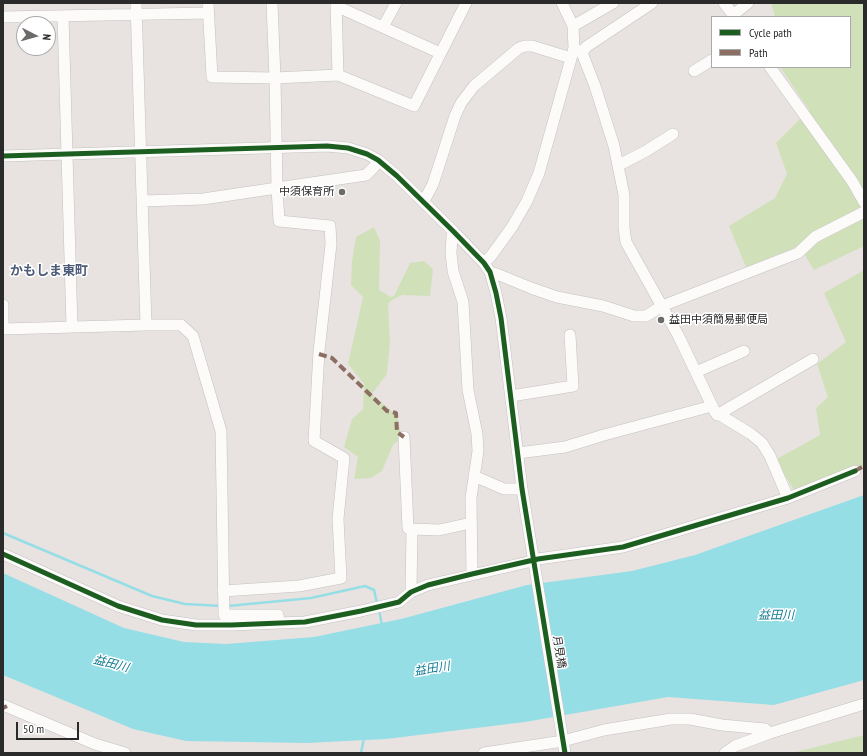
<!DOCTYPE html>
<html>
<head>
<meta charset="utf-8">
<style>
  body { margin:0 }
  #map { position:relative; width:867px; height:756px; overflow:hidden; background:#e8e3e0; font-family:"PT Sans Narrow",sans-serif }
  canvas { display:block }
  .frame { position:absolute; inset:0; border:4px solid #2a2a2a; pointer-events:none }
  .legend { position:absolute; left:711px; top:16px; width:140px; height:52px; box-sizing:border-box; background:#fff; border:1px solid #aaa; margin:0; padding:5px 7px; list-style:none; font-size:12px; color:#2a2a2a }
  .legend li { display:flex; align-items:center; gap:8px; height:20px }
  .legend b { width:20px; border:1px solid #aaa }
  .north { position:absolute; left:16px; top:16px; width:40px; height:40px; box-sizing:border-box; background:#fff; border:1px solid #aaa; border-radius:50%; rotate:96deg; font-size:11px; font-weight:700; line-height:16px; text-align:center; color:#2a2a2a }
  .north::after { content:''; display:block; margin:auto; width:14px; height:18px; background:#6c6b6a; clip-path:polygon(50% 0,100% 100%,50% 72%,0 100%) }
  .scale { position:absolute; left:16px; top:722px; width:63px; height:18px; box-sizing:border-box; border:2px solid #2a2a2a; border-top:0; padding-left:5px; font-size:12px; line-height:14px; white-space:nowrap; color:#2a2a2a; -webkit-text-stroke:3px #fff; paint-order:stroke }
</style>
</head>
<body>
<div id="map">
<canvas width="867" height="756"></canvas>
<div class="frame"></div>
<ul class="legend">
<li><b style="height:5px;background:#1b5e20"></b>Cycle path</li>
<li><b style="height:5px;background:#8d6e63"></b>Path</li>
</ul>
<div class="north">N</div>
<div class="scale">50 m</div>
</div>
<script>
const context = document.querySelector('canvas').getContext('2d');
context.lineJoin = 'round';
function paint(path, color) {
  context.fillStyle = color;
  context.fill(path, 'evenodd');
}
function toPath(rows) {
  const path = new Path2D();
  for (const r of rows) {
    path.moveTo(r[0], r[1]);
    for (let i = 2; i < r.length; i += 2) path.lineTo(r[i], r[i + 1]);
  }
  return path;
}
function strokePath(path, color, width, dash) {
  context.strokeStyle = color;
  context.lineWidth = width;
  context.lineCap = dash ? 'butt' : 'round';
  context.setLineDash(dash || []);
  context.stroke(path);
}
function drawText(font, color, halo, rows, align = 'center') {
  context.font = font + ' "PT Sans Narrow","Noto Sans JP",sans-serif';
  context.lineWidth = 3;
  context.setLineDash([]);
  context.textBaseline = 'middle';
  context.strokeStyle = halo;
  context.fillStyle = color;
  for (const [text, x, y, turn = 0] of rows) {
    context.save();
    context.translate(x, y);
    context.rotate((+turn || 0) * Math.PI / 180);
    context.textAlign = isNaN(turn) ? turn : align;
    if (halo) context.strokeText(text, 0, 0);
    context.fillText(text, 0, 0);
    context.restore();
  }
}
const green = toPath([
  [771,3,864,3,864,246,814,270,799,246,746,267,729,226,775,198,787,174,776,143,809,110,780,67,850,67,850,17,775,17],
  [374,227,380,241,379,290,391,297,394,296,410,263,424,261,433,269,430,296,402,295,392,300,388,304,390,341,387,374,372,394,397,416,402,438,393,445,382,471,371,478,354,479,358,457,344,447,352,419,363,409,364,384,348,364,363,297,351,285,352,261,356,237],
  [864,270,864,466,794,490,775,460,820,435,816,408,828,397,817,364,846,342,824,293],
  [864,735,864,753,794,753,795,752]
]);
const water = toPath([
  [864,495,864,680,774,705,668,697,525,722,386,739,307,743,186,741,133,729,3,675,3,573,124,628,184,642,226,644,314,637,401,619,527,585,632,571,695,555]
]);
const stream = toPath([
  [3,533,152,596,185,604,221,606],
  [228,606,311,598,365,586,374,590,377,603],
  [379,610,382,625],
  [361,753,364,738]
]);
const minor = toPath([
  [208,3,212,77,275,78,338,75,414,106,466,3],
  [336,3,338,75],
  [724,3,735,17],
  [336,6,440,53],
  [733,15,748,3],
  [63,16,72,327],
  [3,17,208,13],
  [573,26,613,3],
  [383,27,396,3],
  [574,48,582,53,595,86,614,146,624,195,624,228,626,242,678,335,715,412,751,434,762,443,770,456,788,498],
  [582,53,586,47,652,3],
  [770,67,852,181,864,202],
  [694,71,712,60],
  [3,156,327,146,348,148,367,154,378,160,397,176,454,232,484,263,490,272,496,293,501,318,522,489,565,753],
  [619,165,646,151,673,134],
  [142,201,203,199,277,188,275,78,272,3],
  [424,201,433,184,455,116,461,103,474,86,519,48,525,46,532,46,571,58],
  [454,232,452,236,451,253,453,271,463,302,468,390,477,434,478,451,471,498,472,574],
  [484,263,491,256,512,227,527,201,539,173,574,48,573,26,562,3],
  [490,272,497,274,531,288,557,297,603,306,634,316,646,316,662,306,798,253,815,237,864,212],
  [3,305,3,329],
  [146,325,181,325,193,336,221,431,224,615,278,615,279,623],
  [3,329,146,325,136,3],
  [696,372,744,351],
  [511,396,573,386,570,335],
  [717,415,813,359],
  [404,437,408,528,412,529],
  [518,453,565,447,604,435,712,406],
  [474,476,504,489,522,489],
  [3,554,118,606,162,620,196,625,231,625,305,622,361,611,399,602,411,592,428,585,528,562],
  [538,559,623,547,788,498,855,471],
  [223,591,299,586,341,578,338,519,344,458,314,441,319,351,331,244,330,226,279,221,277,188,366,175,374,167,378,160],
  [411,592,412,529,439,530,471,523],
  [3,705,95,744,125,753],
  [484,753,563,741,604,730,671,719,690,719,722,725,765,729,770,733],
  [725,753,735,746,770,733,864,704]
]);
const quiet = toPath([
  [319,354,332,358,387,411,396,413,397,432,404,437],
  [855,471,864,466],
  [3,708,7,706]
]);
const cycleway = toPath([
  [3,156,327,146,348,148,367,154,378,160,397,176,454,232,484,263,490,272,496,293,501,318,522,489,565,753],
  [3,554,118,606,162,620,196,625,231,625,305,622,361,611,399,602,411,592,428,585,472,574,538,559,623,547,788,498,855,471]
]);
const markers = [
  [342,192,4,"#6c6b6a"],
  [661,320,4,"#6c6b6a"]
];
const poiNames = [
  ["中須保育所",334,192],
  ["益田中須簡易郵便局",669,320,"left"]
];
const streetNames = [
  ["月見橋",559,652,81]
];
const waterNames = [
  ["益田川",776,616],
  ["益田川",111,664,15],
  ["益田川",432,669,-9]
];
const quarterNames = [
  ["かもしま東町",49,271]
];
paint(green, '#d0e1ba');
paint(water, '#96dee6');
strokePath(stream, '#96dee6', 2.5);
strokePath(minor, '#c2c1c1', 12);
strokePath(minor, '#fcfbfa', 11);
strokePath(quiet, '#8d6e63', 4, [8, 4]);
strokePath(cycleway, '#1b5e20', 5);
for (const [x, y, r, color] of markers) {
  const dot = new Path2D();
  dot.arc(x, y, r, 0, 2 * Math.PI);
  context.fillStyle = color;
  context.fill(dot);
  strokePath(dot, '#fff', 1.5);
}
drawText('11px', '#2a2a2a', '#fff', poiNames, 'right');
drawText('11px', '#2a2a2a', '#fff', streetNames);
drawText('italic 12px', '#137c94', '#fff', waterNames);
drawText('bold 13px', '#4c5b78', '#fff', quarterNames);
</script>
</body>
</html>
